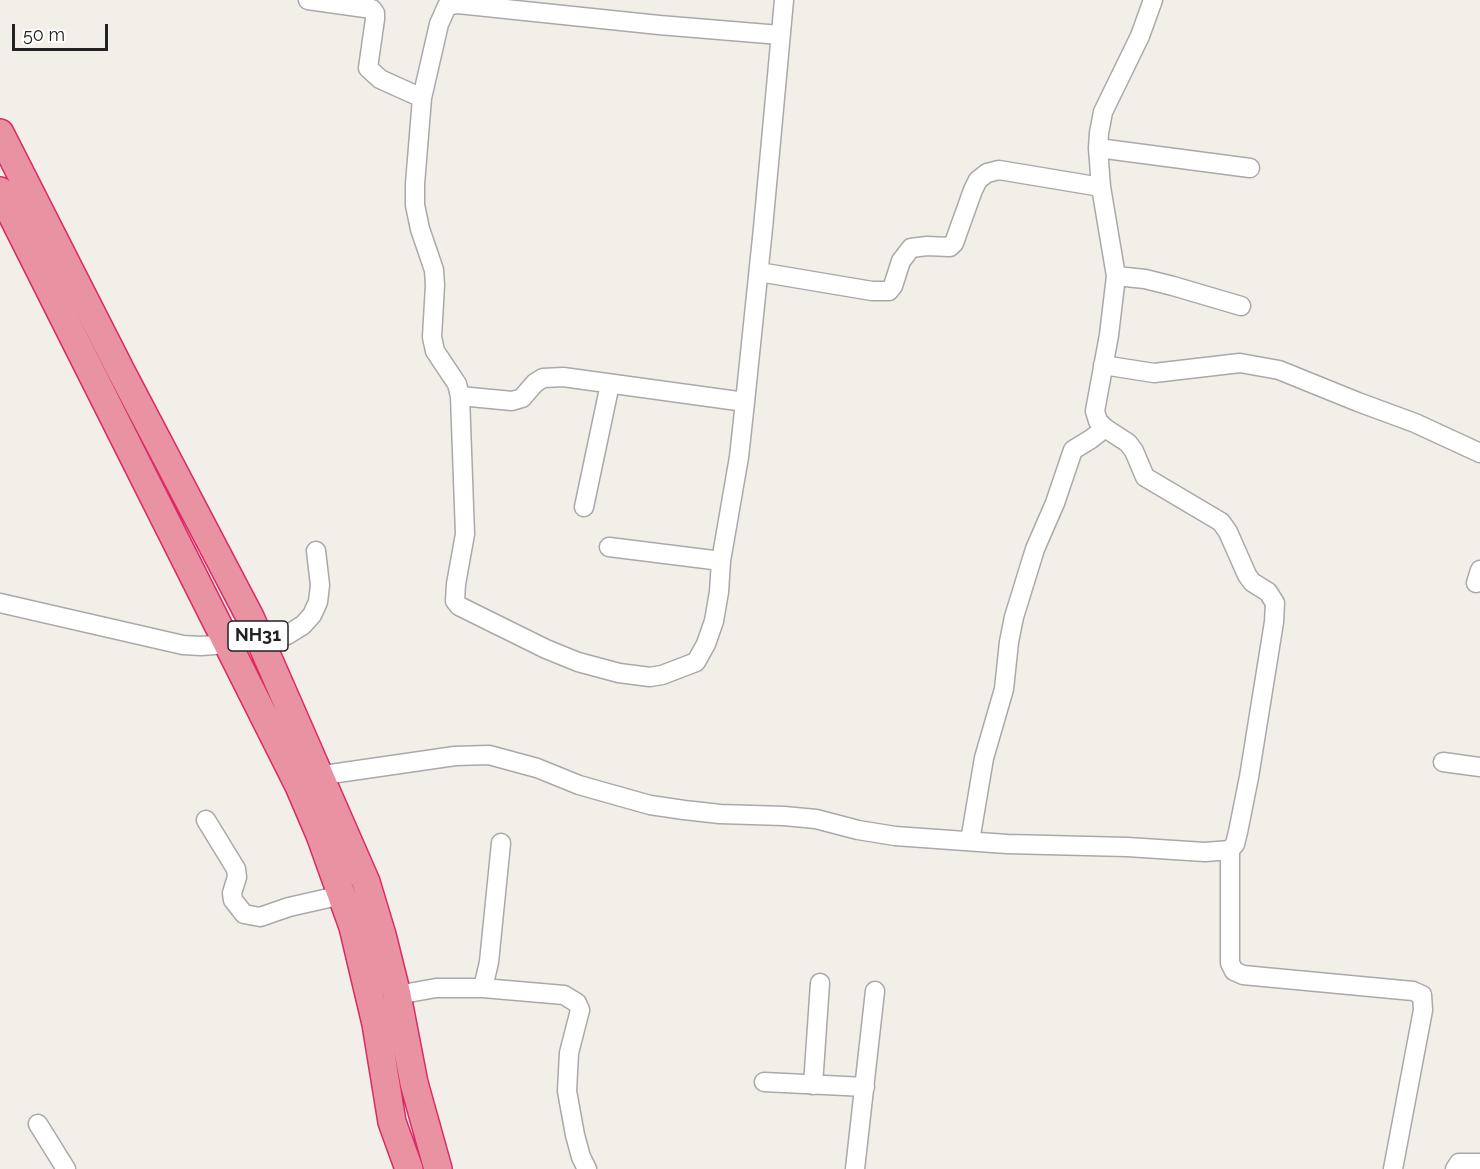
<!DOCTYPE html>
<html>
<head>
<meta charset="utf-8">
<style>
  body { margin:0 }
  #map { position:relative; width:1480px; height:1169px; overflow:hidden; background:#f2efe9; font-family:Raleway,sans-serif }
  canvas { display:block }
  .scale { position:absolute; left:12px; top:24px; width:96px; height:27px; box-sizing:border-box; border:3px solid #222; border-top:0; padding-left:8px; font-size:18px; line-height:21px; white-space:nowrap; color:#222; -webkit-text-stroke:4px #fff; paint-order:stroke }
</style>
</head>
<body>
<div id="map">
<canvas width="1480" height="1169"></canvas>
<div class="scale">50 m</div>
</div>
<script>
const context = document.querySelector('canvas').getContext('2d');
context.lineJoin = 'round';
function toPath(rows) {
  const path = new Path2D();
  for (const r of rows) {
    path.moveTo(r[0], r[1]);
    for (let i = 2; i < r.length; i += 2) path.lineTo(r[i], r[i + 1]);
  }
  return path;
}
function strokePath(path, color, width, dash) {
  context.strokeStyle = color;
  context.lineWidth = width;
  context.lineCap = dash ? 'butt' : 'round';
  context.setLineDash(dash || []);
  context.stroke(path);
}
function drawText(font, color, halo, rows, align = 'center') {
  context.font = font + ' Raleway,sans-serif';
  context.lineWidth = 4.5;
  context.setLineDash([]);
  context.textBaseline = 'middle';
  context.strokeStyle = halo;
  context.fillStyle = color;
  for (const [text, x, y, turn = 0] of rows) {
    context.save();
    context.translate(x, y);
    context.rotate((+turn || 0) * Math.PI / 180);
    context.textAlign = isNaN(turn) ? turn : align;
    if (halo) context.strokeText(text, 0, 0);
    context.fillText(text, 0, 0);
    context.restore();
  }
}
const minor = toPath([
  [308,0,372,9,375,13,375,19,368,68,380,79,422,98],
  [780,35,659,25,458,4,447,6,439,24,422,98,415,184,415,205,420,229,434,270,435,285,432,337,435,351,457,384,460,396,465,534,456,584,455,601,459,606,546,649,578,662,619,673,650,677,662,675,696,662,706,644,714,621,719,592,721,561,739,457,745,402,763,228,784,0],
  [1098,148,1250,168],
  [759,272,872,291,889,291,893,286,901,261,911,248,927,246,950,247,954,243,973,190,978,180,987,173,999,170,1101,187],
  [1116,276,1145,279,1173,286,1241,306],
  [1103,365,1154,373,1240,363,1279,370,1358,402,1415,423,1480,453],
  [460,396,512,401,522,398,535,383,543,378,563,377,745,402],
  [584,507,610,384],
  [609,547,721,561],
  [1476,583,1480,570],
  [0,603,183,645,201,646,228,644],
  [261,642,287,635,303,625,312,615,318,602,320,585,316,551],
  [1443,762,1480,767],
  [310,777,455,756,489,755,537,768,579,785,650,805,684,810,720,814,784,816,816,819,858,830,895,836,1007,844,1127,847,1205,852,1230,850,1235,844,1238,832,1249,777,1274,622,1275,603,1268,592,1252,582,1247,575,1228,532,1221,522,1145,477,1134,451,1128,443,1105,428,1098,421,1095,411,1109,335,1116,276,1101,187,1098,148,1099,133,1103,112,1140,36,1153,0],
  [206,820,236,869,237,877,232,893,233,900,244,914,260,917,289,907,342,895],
  [970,841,984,758,1004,689,1009,642,1014,617,1035,549,1055,503,1073,450,1091,439,1105,428],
  [1230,850,1230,963,1234,971,1243,975,1413,991,1422,995,1423,1010,1393,1169],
  [483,988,489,962,501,843],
  [397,995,436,988,483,988,564,995,577,1003,580,1010,569,1053,567,1091,575,1135,581,1157,587,1169],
  [764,1082,865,1087],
  [813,1085,820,983],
  [38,1124,66,1169],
  [855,1169,875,991],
  [1455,1169,1459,1163,1480,1163]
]);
const highway = toPath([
  [0,133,121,371,250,617,366,882,382,935,397,995,414,1083,438,1169],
  [0,191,299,786,320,835,353,927,376,1024,392,1122,409,1169]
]);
const shields = [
  [258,636,60]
];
const shieldNames = [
  ["NH31",258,636]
];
strokePath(minor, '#a9a9a9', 21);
strokePath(highway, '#dc2a67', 30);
strokePath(minor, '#fff', 18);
strokePath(highway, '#e892a2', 27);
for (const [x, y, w] of shields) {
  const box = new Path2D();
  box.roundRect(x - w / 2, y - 15, w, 30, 4.5);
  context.fillStyle = '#fff';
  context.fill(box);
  strokePath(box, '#222', 1.5);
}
drawText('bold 18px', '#222', null, shieldNames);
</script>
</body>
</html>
